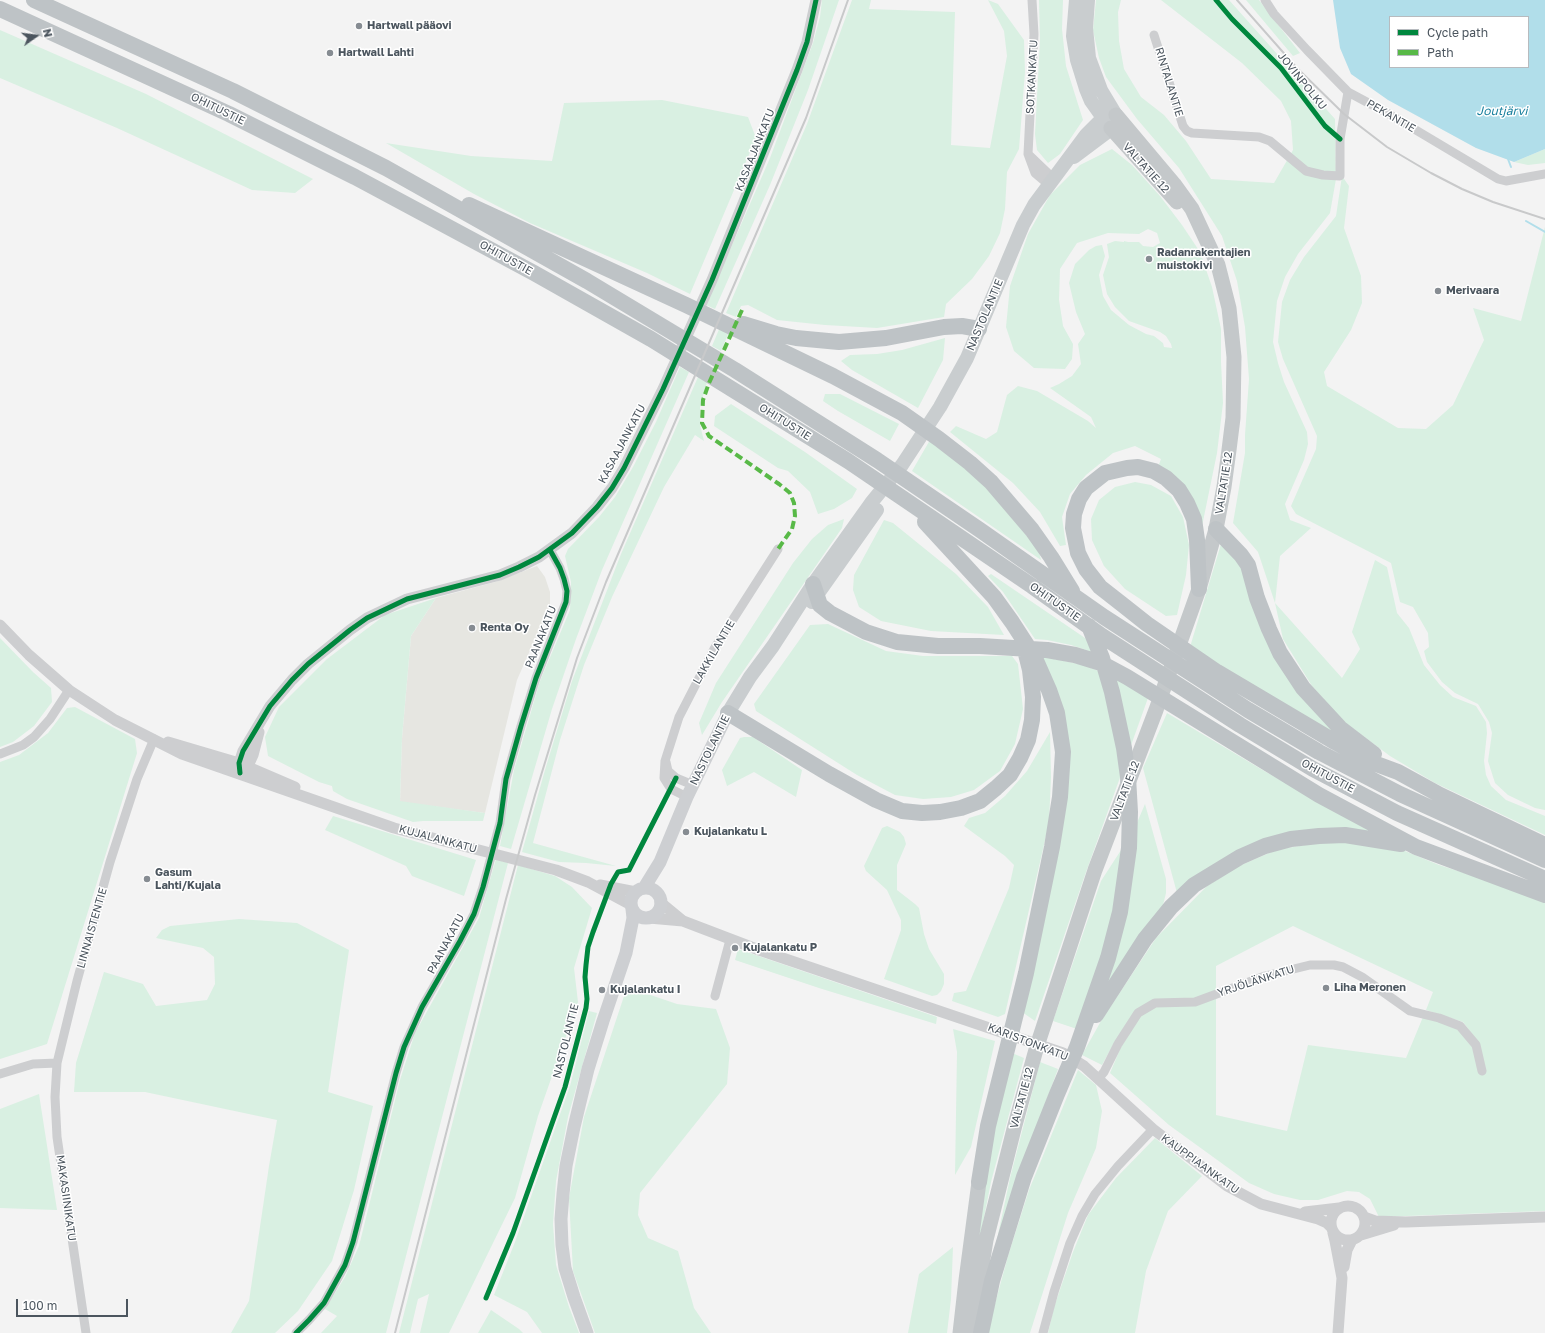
<!DOCTYPE html>
<html>
<head>
<meta charset="utf-8">
<style>
  body { margin:0 }
  #map { position:relative; width:1545px; height:1333px; overflow:hidden; background:#f3f3f3; font-family:"Golos Text",sans-serif }
  canvas { display:block }
  .legend { position:absolute; left:1389px; top:16px; width:140px; height:52px; box-sizing:border-box; background:#fff; border:1px solid #b7bbbf; margin:0; padding:5px 7px; list-style:none; font-size:12px; color:#4b555e }
  .legend li { display:flex; align-items:center; gap:8px; height:20px }
  .legend b { width:20px; border:1px solid #b7bbbf }
  .north { position:absolute; left:16px; top:16px; width:40px; height:40px; -webkit-text-stroke:3px #fff; paint-order:stroke; rotate:76deg; font-size:11px; font-weight:700; line-height:16px; text-align:center; color:#4b555e }
  .north::after { content:''; display:block; margin:auto; width:14px; height:18px; background:#4b555e; clip-path:polygon(50% 0,100% 100%,50% 72%,0 100%) }
  .scale { position:absolute; left:16px; top:1299px; width:112px; height:18px; box-sizing:border-box; border:2px solid #4b555e; border-top:0; padding-left:5px; font-size:12px; line-height:14px; white-space:nowrap; color:#4b555e; -webkit-text-stroke:3px #fff; paint-order:stroke }
</style>
</head>
<body>
<div id="map">
<canvas width="1545" height="1333"></canvas>
<ul class="legend">
<li><b style="height:5px;background:#00873e"></b>Cycle path</li>
<li><b style="height:5px;background:#58b947"></b>Path</li>
</ul>
<div class="north">N</div>
<div class="scale">100 m</div>
</div>
<script>
const context = document.querySelector('canvas').getContext('2d');
context.lineJoin = 'round';
function paint(path, color) {
  context.fillStyle = color;
  context.fill(path, 'evenodd');
}
function toPath(rows) {
  const path = new Path2D();
  for (const r of rows) {
    if (r.length === 3) {
      path.moveTo(r[0] + r[2], r[1]);
      path.arc(r[0], r[1], r[2], 0, 2 * Math.PI);
      continue;
    }
    path.moveTo(r[0], r[1]);
    for (let i = 2; i < r.length; i += 2) path.lineTo(r[i], r[i + 1]);
  }
  return path;
}
function strokePath(path, color, width, dash) {
  context.strokeStyle = color;
  context.lineWidth = width;
  context.lineCap = dash ? 'butt' : 'round';
  context.setLineDash(dash || []);
  context.stroke(path);
}
function drawText(font, color, halo, rows, align = 'center') {
  context.font = font + ' "Golos Text",sans-serif';
  context.lineWidth = 3;
  context.setLineDash([]);
  context.textBaseline = 'middle';
  context.strokeStyle = halo;
  context.fillStyle = color;
  for (const [text, x, y, turn = 0] of rows) {
    context.save();
    context.translate(x, y);
    context.rotate((+turn || 0) * Math.PI / 180);
    context.textAlign = isNaN(turn) ? turn : align;
    if (halo) context.strokeText(text, 0, 0);
    context.fillText(text, 0, 0);
    context.restore();
  }
}
const commercial = toPath([
  [537,566,545,577,550,592,550,605,517,680,485,813,400,802,402,738,411,636,436,598,495,582]
]);
const green = toPath([
  [822,0,839,0,808,90,770,185,715,309,706,305,770,158,813,43,820,17],
  [852,0,871,0,869,9,955,12,951,145,990,148,1007,56,1004,31,988,0,998,4,1024,40,1025,72,1019,149,1007,172,1005,209,1000,233,989,256,972,279,946,304,944,317,877,328,825,325,777,320,748,305,741,306,736,317,726,313,807,124],
  [1039,0,1063,0,1062,29,1066,66,1083,120,1060,154,1048,163,1037,150,1035,134,1040,41],
  [1096,0,1121,0,1118,12,1119,41,1124,69,1141,97,1164,115,1186,141,1211,179,1274,183,1293,150,1291,121,1281,101,1242,63,1161,0,1229,0,1335,119,1336,179,1330,213,1298,254,1285,277,1277,301,1273,342,1278,363,1284,382,1307,432,1308,444,1304,460,1285,504,1290,520,1311,528,1280,556,1275,603,1342,678,1360,649,1352,632,1375,560,1387,567,1397,613,1409,628,1424,665,1440,685,1453,697,1476,706,1486,722,1487,733,1484,761,1486,775,1491,786,1506,800,1545,816,1545,835,1435,783,1390,756,1343,721,1312,686,1283,639,1275,603,1258,552,1233,523,1245,453,1245,435,1249,379,1245,327,1237,281,1222,236,1179,168,1137,119,1106,77,1099,58,1093,30],
  [1246,0,1259,0,1300,53,1293,56],
  [0,30,146,94,313,179,295,193,252,190,117,128,0,78],
  [662,100,748,117,756,138,690,294,647,273,530,223,474,194,386,143,471,156,552,161,564,103],
  [1112,149,1132,165,1160,196,1182,225,1200,252,1212,287,1221,329,1221,362,1223,403,1217,453,1201,531,1158,467,1161,459,1135,446,1113,453,1086,475,1070,494,1062,517,1066,545,1060,546,1040,512,1013,483,950,432,956,426,986,439,997,432,1007,395,1018,386,1037,391,1088,421,1096,428,1091,417,1050,388,1059,384,1072,376,1081,364,1078,344,1085,334,1076,312,1069,283,1075,264,1089,250,1096,246,1102,245,1105,256,1099,275,1103,296,1111,310,1129,325,1146,334,1154,336,1163,343,1164,347,1172,348,1171,344,1166,336,1160,332,1129,321,1115,307,1107,294,1103,275,1109,257,1107,244,1115,241,1124,242,1124,241,1128,242,1139,242,1143,246,1153,247,1160,243,1157,233,1148,229,1139,234,1108,233,1077,243,1060,269,1059,300,1063,326,1073,344,1072,359,1065,369,1034,368,1014,351,1006,327,1010,286,1028,234,1050,195,1080,165],
  [1545,149,1545,163,1528,165,1514,162],
  [1342,176,1349,186,1344,228,1361,276,1362,303,1351,330,1324,372,1327,386,1398,428,1426,429,1453,405,1484,340,1473,308,1521,321,1545,227,1545,810,1535,808,1508,795,1495,783,1488,761,1492,733,1489,722,1478,704,1455,693,1442,682,1427,662,1424,651,1429,647,1428,633,1413,607,1400,602,1391,563,1296,514,1291,506,1316,449,1317,436,1283,359,1278,342,1282,302,1290,280,1304,257,1336,216],
  [720,327,729,332,721,351,712,346],
  [945,338,943,360,918,408,852,370,841,361,850,355,877,354,902,350],
  [680,367,689,372,602,570,576,639,552,709,511,849,500,846,514,770,540,681,570,610,571,582,565,556,568,549,599,517,615,497,633,467,656,422],
  [698,377,707,382,700,407,700,425,704,441,695,435,664,487,612,597,584,665,560,740,533,843,616,866,586,863,559,862,522,852,545,770,572,681,621,554],
  [825,394,840,394,899,424,890,441,838,411,823,401],
  [731,404,805,452,857,489,852,498,834,509,818,514,810,492,788,471,778,468,714,426,715,416],
  [930,440,953,457,988,488,1039,551,1041,560,912,471],
  [1135,482,1151,485,1171,496,1183,517,1189,545,1186,575,1177,615,1166,616,1125,589,1104,566,1092,540,1091,519,1099,500,1115,487],
  [844,519,842,528,722,702,702,735,699,723,716,683,793,563,812,539,828,525],
  [884,520,893,523,956,574,988,607,1004,635,931,631,881,621,859,607,853,590,854,575],
  [1221,544,1244,566,1270,641,1363,751,1190,647],
  [991,574,1088,640,1092,652,1071,645,1047,640,1035,639,1003,592,988,576],
  [436,598,411,636,402,738,400,801,485,813,483,821,423,821,413,822,347,799,333,791,332,786,319,782,268,756,265,737,279,707,327,659,385,615],
  [828,624,886,651,923,656,1012,656,1018,664,1023,709,1015,744,1000,771,974,790,951,797,923,799,895,795,857,775,756,711,754,704,810,625],
  [0,638,33,672,51,688,52,702,34,726,13,742,0,747],
  [1039,656,1084,665,1101,672,1122,772,1085,875,1035,1021,1022,1012,1067,783],
  [1114,677,1148,698,1129,751],
  [75,707,135,739,137,753,47,1044,0,1059,0,762,19,755,48,733,67,708],
  [1167,713,1266,772,1338,812,1390,836,1305,832,1177,893,1143,768],
  [1050,732,1051,777,1049,823,1005,1014,998,1017,952,1001,954,993,966,991,1009,888,1014,865,1005,856,964,826,969,818,985,813,1005,796,1027,771],
  [744,737,753,737,802,770,796,797,754,772,727,786,722,770,740,738],
  [1145,804,1166,879,1166,893,1162,909,1098,1002,1136,825],
  [333,816,476,860,464,896,412,876,406,866,325,830],
  [887,826,900,832,904,837,906,844,897,865,897,890,915,904,919,908,924,934,929,949,944,974,944,984,941,991,937,995,932,996,884,979,901,930,901,920,887,890,866,871,864,866,882,828],
  [1353,841,1400,849,1439,865,1490,881,1545,902,1545,1211,1379,1217,1370,1199,1359,1192,1347,1191,1318,1200,1300,1200,1274,1194,1249,1183,1169,1125,1110,1073,1121,1047,1141,1015,1156,1007,1216,997,1216,1115,1287,1131,1308,1045,1406,1058,1423,1017,1458,1027,1479,1043,1463,1022,1426,1010,1433,992,1293,926,1216,966,1216,991,1194,999,1155,999,1115,1041,1102,1065,1082,1055,1101,1021,1156,938,1207,886,1239,866,1276,850,1322,842],
  [1123,847,1118,893,1100,970,1077,1029,1053,1021,1101,881],
  [496,859,508,863,386,1333,321,1333,337,1316,325,1309,345,1277,359,1246,400,1080,415,1033,479,918],
  [518,865,555,876,572,887,592,908,574,968,578,1002,538,1116,515,1198,449,1333,420,1333,429,1294,418,1299,410,1333,399,1333],
  [239,919,297,923,349,950,328,1092,373,1106,354,1190,332,1261,298,1311,275,1333,231,1333,249,1301,269,1166,277,1120,145,1092,74,1092,76,1063,104,972,143,984,156,1006,207,1000,215,984,214,957,203,948,156,938,162,930,170,926],
  [738,949,937,1017,936,1024,819,988,735,960],
  [627,987,677,1004,716,1009,730,1048,727,1084,640,1193,638,1215,648,1238,678,1251,694,1308,711,1333,595,1333,573,1271,569,1198,584,1117],
  [589,1011,597,1013,568,1117,556,1181,553,1224,556,1265,569,1307,579,1333,542,1333,527,1312,494,1295,515,1242,570,1086],
  [953,1029,995,1041,971,1147,955,1175,957,1052],
  [1012,1053,1024,1058,991,1182,974,1268,987,1159],
  [1040,1062,1058,1069,1021,1169,993,1258,1010,1178],
  [1078,1070,1096,1085,1102,1111,1096,1148,1068,1213,1030,1333,987,1333,1008,1256,1029,1190],
  [39,1094,57,1210,0,1208,0,1109],
  [1155,1138,1202,1176,1168,1211,1146,1271,1135,1333,1048,1333,1054,1307,1073,1252,1088,1215,1116,1178],
  [953,1247,951,1299,947,1333,908,1333,919,1274],
  [491,1310,519,1329,523,1333,478,1333]
]);
const water = toPath([
  [1333,0,1545,0,1545,149,1514,162,1476,148,1388,100,1351,74,1340,48],
  [1390,17,1528,17,1528,67,1390,67]
]);
const stream = toPath([
  [1508,159,1511,167],
  [1526,221,1545,232]
]);
const minor = toPath([
  [1032,0,1034,34,1028,154,1035,173,1048,184],
  [1265,0,1274,14,1307,50,1348,92,1389,114,1498,179,1506,181,1545,174],
  [1154,35,1183,126,1187,131,1192,133,1259,137,1270,141,1306,171,1323,175,1340,176,1340,139,1348,92],
  [1029,155,1053,178],
  [0,754,23,745,34,737,50,719,69,690],
  [666,762,668,771,676,778,693,785],
  [687,797,671,789,664,778,665,761,679,717,714,649,778,549],
  [715,996,730,940],
  [0,1074,33,1064,57,1063],
  [1098,1079,1104,1072,1118,1044,1138,1013,1155,1003,1195,1002,1265,976,1310,965,1334,965,1343,967,1362,977,1410,1011,1439,1018,1460,1026,1476,1045,1482,1071],
  [86,1333,57,1137,55,1097,57,1063,77,981,110,862,137,779,154,739],
  [296,1333,309,1320,324,1303,345,1265,353,1242,396,1073,404,1047,422,1007,460,941,474,914,483,887,500,823,506,779,521,726,536,678,566,602,567,591,564,579,560,568,550,550],
  [1043,1333,1054,1292,1070,1243,1082,1216,1095,1194,1118,1166,1153,1129]
]);
const tertiary = toPath([
  [0,625,29,655,69,690,115,720,182,754,394,828,556,870,588,882,631,905],
  [168,742,239,763,295,787],
  [244,771,248,766,253,755,259,732],
  [240,773,239,763,243,751,270,706,292,680,308,664,350,630,367,618,407,599,500,575,519,567,539,557,572,533,597,507,612,488,624,468,663,389,712,280,797,70,807,42,816,0],
  [600,885,636,892],
  [660,902,683,921],
  [649,918,683,921,759,950,1063,1053,1084,1066,1153,1129,1227,1186,1261,1204,1318,1219,1327,1223,1331,1227],
  [1348,1223,17],
  [1305,1212,1339,1208],
  [1364,1217,1375,1221,1406,1222,1545,1217],
  [1333,1233,1335,1241,1342,1278,1338,1333],
  [1361,1235,1394,1225],
  [1344,1267,1347,1250,1352,1240]
]);
const secondary = toPath([
  [644,888,660,862,687,797,728,713],
  [646,903,15],
  [587,1333,574,1297,565,1268,562,1245,561,1219,563,1194,566,1166,574,1127,588,1069,603,1021,626,953,633,918,632,909]
]);
const primary = toPath([
  [1076,0,1073,36,1077,60,1086,89,1091,101,1108,125],
  [1088,0,1086,28,1089,58,1101,90,1116,115],
  [1074,157,1106,133,1111,128,1115,119],
  [812,602,877,510],
  [728,713,750,677,773,646,813,584,871,503,902,465,940,407,967,358,1023,225,1034,205,1086,135,1103,118,1109,115,1116,115]
]);
const trunk = toPath([
  [1111,128,1177,202],
  [960,1333,966,1280,979,1182],
  [971,1333,986,1240,1015,1125,1037,1046,1095,870,1156,710,1199,589,1216,529,1224,487,1229,450,1233,418,1234,357,1229,308,1218,265,1192,209,1174,184,1116,115]
]);
const motorway = toPath([
  [34,0,233,91,386,168,587,281,735,370,877,460,980,530,1104,617,1248,710,1319,752,1400,794,1545,860],
  [0,9,229,114,355,177,534,273,651,339,848,461,1032,586,1102,636,1240,725,1313,769,1397,813,1545,879],
  [469,205,686,305,833,376,902,413,939,439,970,463,991,482,1032,530,1051,557,1072,591],
  [743,324,776,334,796,338,839,342,886,338,944,327,962,326,979,329],
  [925,522,994,597,1012,622,1034,656,1049,690,1057,713,1063,752,1060,797,1052,847,1026,973,988,1126,979,1182],
  [1216,529,1241,555,1248,565,1257,598,1269,629,1280,653,1303,688,1340,728,1374,754],
  [813,584,820,605,830,613,866,632,897,642,938,646,980,646,1047,650,1075,655,1101,663,1127,677,1319,795,1416,847,1545,895],
  [1199,589,1197,540,1194,519,1187,503,1179,490,1166,478,1154,471,1138,467,1127,468,1105,473,1086,488,1079,499,1074,514,1073,528,1078,553,1086,569,1100,587,1123,605,1147,624,1217,672,1335,742,1371,762,1398,772,1440,795,1545,845],
  [728,713,829,774,876,800,902,811,922,813,940,812,961,808,980,801,996,788,1010,775,1020,758,1028,740,1032,720,1033,697,1030,670,1026,654],
  [1096,1015,1145,939,1171,907,1194,885,1240,857,1265,846,1291,839,1319,836,1345,835,1401,844],
  [981,1333,992,1281,1024,1177,1057,1094,1077,1047,1108,958,1120,912,1129,848,1130,812,1128,777,1124,748,1112,692,1102,658,1089,626]
]);
const rail = toPath([
  [1237,0,1297,68,1344,114,1387,147,1431,173,1462,189,1493,202,1545,219],
  [395,1333,506,899,535,795,577,658,606,582,806,118,848,0]
]);
const quiet = toPath([
  [742,310,709,383,703,400,702,423,709,436,779,484,790,493,794,503,795,516,792,529,778,549]
]);
const cycleway = toPath([
  [1216,0,1232,19,1281,68,1325,126,1340,139],
  [240,773,239,763,243,751,270,706,292,680,308,664,350,630,367,618,407,599,500,575,519,567,539,557,572,533,597,507,612,488,624,468,663,389,712,280,797,70,807,42,816,0],
  [486,1298,513,1233,565,1087,586,1008,587,999,585,977,586,965,588,947,593,932,611,884,618,872,629,870,676,778],
  [296,1333,309,1320,324,1303,345,1265,353,1242,396,1073,404,1047,422,1007,460,941,474,914,483,887,500,823,506,779,521,726,536,678,566,602,567,591,564,579,560,568,550,550]
]);
const markers = [
  [359,26,4,"#868c92"],
  [330,53,4,"#868c92"],
  [1149,259,4,"#868c92"],
  [1438,291,4,"#868c92"],
  [472,628,4,"#868c92"],
  [686,832,4,"#868c92"],
  [147,879,4,"#868c92"],
  [735,948,4,"#868c92"],
  [1326,988,4,"#868c92"],
  [602,990,4,"#868c92"]
];
const poiNames = [
  ["Hartwall pääovi",367,26],
  ["Hartwall Lahti",338,53],
  ["Radanrakentajien",1157,253],
  ["muistokivi",1157,266],
  ["Merivaara",1446,291],
  ["Renta Oy",480,628],
  ["Kujalankatu L",694,832],
  ["Gasum",155,873],
  ["Lahti/Kujala",155,886],
  ["Kujalankatu P",743,948],
  ["Liha Meronen",1334,988],
  ["Kujalankatu I",610,990]
];
const streetNames = [
  ["SOTKANKATU",1032,77,-87],
  ["JOVINPOLKU",1302,81,51],
  ["RINTALANTIE",1169,82,73],
  ["OHITUSTIE",218,109,26],
  ["PEKANTIE",1391,116,30],
  ["KASAAJANKATU",755,150,-68],
  ["VALTATIE 12",1146,168,48],
  ["OHITUSTIE",506,258,29],
  ["NASTOLANTIE",985,315,-67],
  ["OHITUSTIE",785,422,32],
  ["KASAAJANKATU",622,444,-62],
  ["VALTATIE 12",1224,483,-81],
  ["OHITUSTIE",1055,602,35],
  ["PAANAKATU",541,637,-68],
  ["LAKKILANTIE",714,652,-60],
  ["NASTOLANTIE",710,750,-64],
  ["OHITUSTIE",1328,776,28],
  ["VALTATIE 12",1125,791,-69],
  ["KUJALANKATU",438,839,15],
  ["LINNAISTENTIE",92,928,-74],
  ["PAANAKATU",446,944,-62],
  ["YRJÖLÄNKATU",1256,981,-18],
  ["NASTOLANTIE",566,1041,-76],
  ["KARISTONKATU",1028,1042,21],
  ["VALTATIE 12",1022,1098,-75],
  ["KAUPPIAANKATU",1200,1164,36],
  ["MAKASIINIKATU",66,1198,82]
];
const waterNames = [
  ["Joutjärvi",1502,111]
];
paint(commercial, '#e6e6e1');
paint(green, '#d9f0e2');
paint(water, '#b1deea');
strokePath(stream, '#b1deea', 2);
strokePath(minor, '#cdced0', 9);
strokePath(tertiary, '#cdced0', 11);
strokePath(secondary, '#cdcfd2', 13);
strokePath(primary, '#c9cdcf', 14);
strokePath(trunk, '#c4c8ca', 15);
strokePath(motorway, '#bec3c6', 16);
strokePath(rail, '#c8c9ca', 2);
strokePath(quiet, '#58b947', 4, [8, 4]);
strokePath(cycleway, '#00873e', 5);
for (const [x, y, r, color] of markers) {
  const dot = new Path2D();
  dot.arc(x, y, r, 0, 2 * Math.PI);
  context.fillStyle = color;
  context.fill(dot);
  strokePath(dot, '#fff', 1.5);
}
drawText('bold 11px', '#4b555e', '#fff', poiNames, 'left');
drawText('11px', '#4b555e', '#fff', streetNames);
drawText('italic 12px', '#177f9d', '#fff', waterNames);
</script>
</body>
</html>
